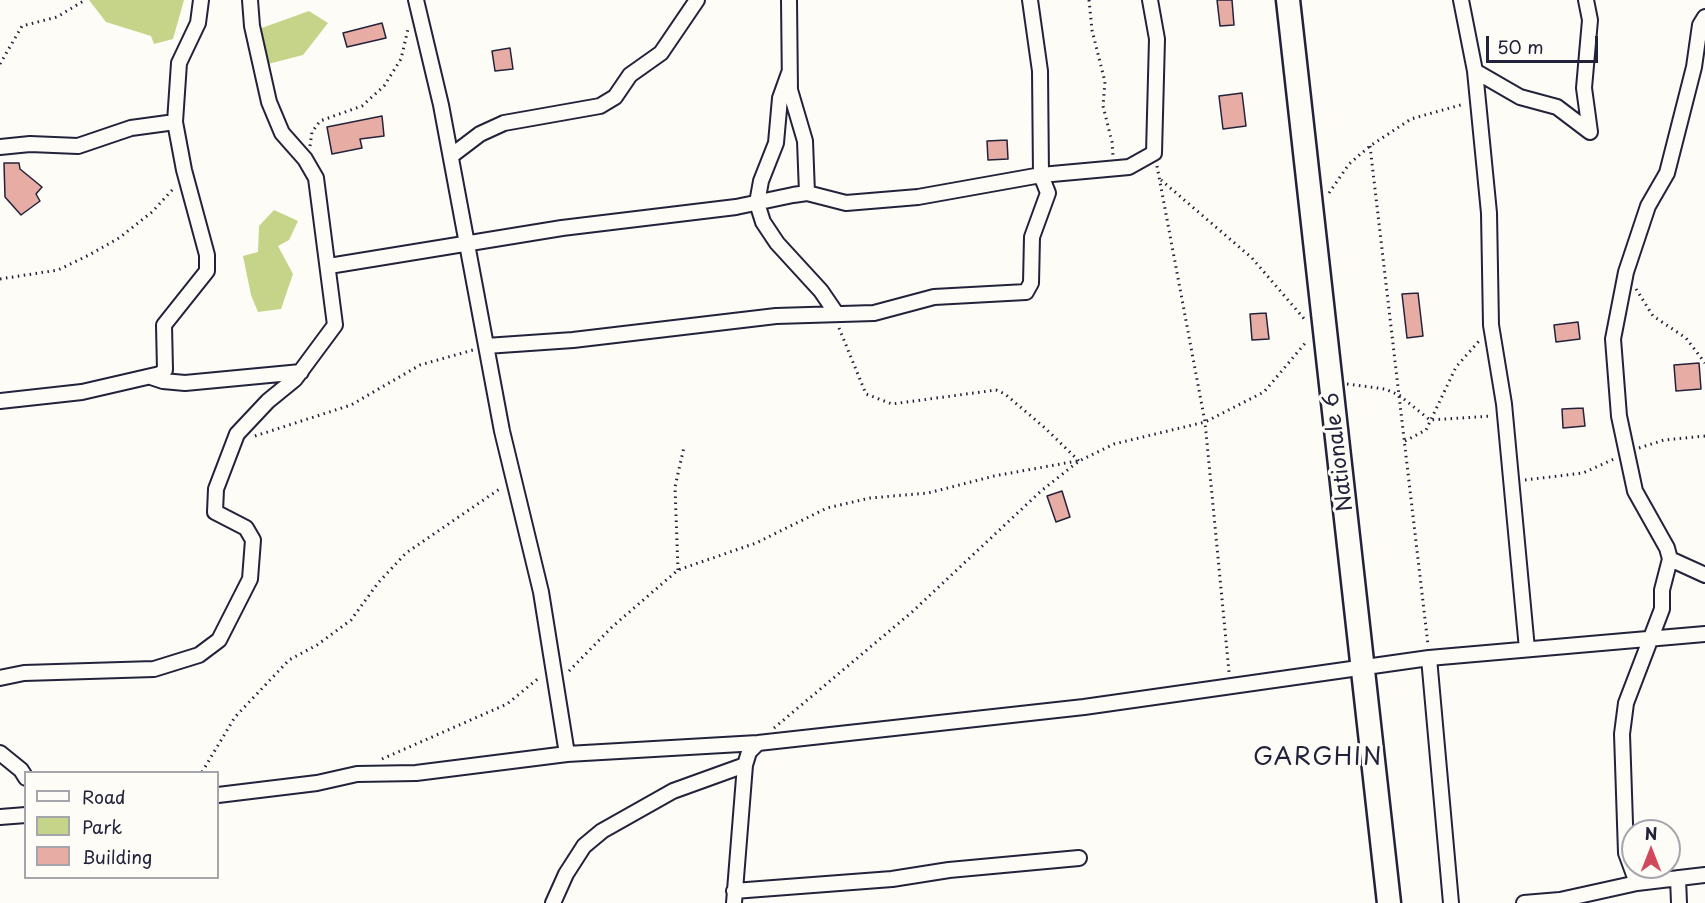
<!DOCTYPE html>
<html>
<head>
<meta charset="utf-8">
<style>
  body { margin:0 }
  #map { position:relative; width:1705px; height:903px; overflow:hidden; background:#fdfcf7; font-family:"Playpen Sans",sans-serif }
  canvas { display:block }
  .legend { position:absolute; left:24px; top:771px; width:195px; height:108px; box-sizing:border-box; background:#fdfcf7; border:2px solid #a5a5ac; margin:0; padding:8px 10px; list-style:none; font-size:18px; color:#22223b }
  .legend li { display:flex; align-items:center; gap:12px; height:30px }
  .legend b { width:30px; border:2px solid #a5a5ac }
  .north { position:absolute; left:1621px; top:819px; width:60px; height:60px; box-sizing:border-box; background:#fdfcf7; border:2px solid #a5a5ac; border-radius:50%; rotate:0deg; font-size:16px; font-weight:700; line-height:24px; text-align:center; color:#22223b }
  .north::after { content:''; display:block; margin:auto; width:21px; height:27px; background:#d1495b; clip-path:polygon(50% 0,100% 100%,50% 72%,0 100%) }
  .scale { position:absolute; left:1486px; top:36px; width:112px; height:27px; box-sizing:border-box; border:3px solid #22223b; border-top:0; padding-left:8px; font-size:18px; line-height:21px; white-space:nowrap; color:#22223b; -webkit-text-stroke:4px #fdfcf7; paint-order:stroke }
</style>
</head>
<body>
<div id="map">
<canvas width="1705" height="903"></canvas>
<ul class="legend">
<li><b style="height:8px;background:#fdfcf7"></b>Road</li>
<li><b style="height:16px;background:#c5d488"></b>Park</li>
<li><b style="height:16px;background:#e7aca4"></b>Building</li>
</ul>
<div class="north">N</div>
<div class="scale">50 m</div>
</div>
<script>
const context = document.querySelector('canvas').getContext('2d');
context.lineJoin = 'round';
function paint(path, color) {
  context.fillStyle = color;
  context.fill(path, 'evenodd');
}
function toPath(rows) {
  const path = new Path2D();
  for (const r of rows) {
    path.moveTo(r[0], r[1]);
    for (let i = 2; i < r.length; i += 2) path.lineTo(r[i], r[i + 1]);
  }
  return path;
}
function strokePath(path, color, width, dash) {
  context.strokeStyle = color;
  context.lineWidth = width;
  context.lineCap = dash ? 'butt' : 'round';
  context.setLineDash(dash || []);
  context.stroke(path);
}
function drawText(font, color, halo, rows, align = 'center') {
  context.font = font + ' "Playpen Sans",sans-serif';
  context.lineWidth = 6;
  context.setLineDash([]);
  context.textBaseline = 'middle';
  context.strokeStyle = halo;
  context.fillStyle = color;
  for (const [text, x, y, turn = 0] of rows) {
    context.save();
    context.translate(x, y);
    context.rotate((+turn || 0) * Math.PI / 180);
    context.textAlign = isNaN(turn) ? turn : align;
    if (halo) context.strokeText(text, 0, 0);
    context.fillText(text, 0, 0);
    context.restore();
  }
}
const green = toPath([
  [89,0,184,0,173,39,154,44,151,36,106,22],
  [309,11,328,23,303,55,268,64,255,52,259,29],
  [274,210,298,221,289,240,278,246,293,274,281,309,258,312,251,295,243,256,258,252,259,226]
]);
const building = toPath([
  [1217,0,1232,0,1234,25,1220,26,1217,0],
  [382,23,386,38,347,47,343,33,382,23],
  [510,48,513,69,495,71,492,51,510,48],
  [1242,93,1246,126,1223,129,1219,96,1242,93],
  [382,116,384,136,360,139,362,148,332,154,327,127,382,116],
  [1007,140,1008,159,988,160,987,141,1007,140],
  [4,163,19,163,20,169,42,187,36,194,40,201,21,215,5,197,4,163],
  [1418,293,1423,336,1407,338,1402,294,1418,293],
  [1266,313,1269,339,1252,340,1250,314,1266,313],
  [1578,322,1580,339,1556,342,1554,325,1578,322],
  [1699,363,1701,389,1676,391,1674,365,1699,363],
  [1583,408,1585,426,1563,428,1562,409,1583,408],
  [1062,491,1070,517,1056,522,1047,496,1062,491]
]);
const path = toPath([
  [1089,0,1092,30,1105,82,1103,106,1112,142,1113,156],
  [0,64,22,26,57,17,85,0],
  [310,146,312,132,320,121,362,106,384,86,401,59,408,29],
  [1370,146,1428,645],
  [1157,166,1205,422,1229,672],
  [1161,180,1252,258,1306,321],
  [1329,193,1349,164,1370,146,1411,119,1464,104],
  [0,279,58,270,89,255,119,238,152,212,174,188],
  [1636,289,1653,316,1686,338,1705,363],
  [839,328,866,394,892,404,996,390,1005,394,1045,428,1079,461],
  [1347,384,1385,389,1399,395,1430,420,1492,416],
  [255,436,351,405,420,365,473,350],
  [1405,441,1426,430,1456,367,1479,341],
  [1639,448,1664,440,1705,436],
  [1525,480,1583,473,1614,459],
  [678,570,675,487,684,447],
  [569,671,612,627,678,570,756,543,827,508,870,498,928,493,994,476,1077,461],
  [774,728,912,612,1041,491,1079,461,1114,444,1205,422,1264,392,1307,341],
  [382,759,507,704,540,677],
  [202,772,235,717,289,660,317,645,351,620,378,583,406,553,501,488]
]);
const street = toPath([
  [416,0,441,105,502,431,541,592,567,754],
  [789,0,790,90,805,141,807,193],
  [1461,0,1475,71,1520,97,1557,107,1590,132],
  [1586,0,1590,20,1584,88,1590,132],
  [1475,71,1489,213,1491,325,1504,404,1527,649],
  [789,73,780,98,776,143,761,181,757,203,763,222,777,243,821,291,836,313],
  [0,147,30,144,78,146,131,128,175,122],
  [451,156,480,134,504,123,600,106,615,97,630,75,661,53,697,0],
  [329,266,562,228,736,207,793,195,807,193,846,203,918,197,1041,175,1129,167,1154,153,1157,39,1150,0],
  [486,346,573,340,776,316,874,313,934,297,1026,292,1031,283,1032,237,1048,193,1041,175,1040,71,1030,0],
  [151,377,163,381,185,383,301,372],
  [0,401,82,392,160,374,165,370,164,325,207,271,207,255,184,170,175,122,179,63,198,23,201,0],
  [1670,559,1705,575],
  [1429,658,1451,903],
  [0,678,24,673,154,669,199,655,219,640,250,579,253,540,246,528,215,512,216,489,237,434,268,401,295,379,335,325,316,178,305,159,282,133,269,102,252,26,250,0],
  [0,753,21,770,26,778],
  [218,795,317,783,357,774,416,773,567,754,758,743,1084,707,1429,658,1705,634],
  [0,817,26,815],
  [1678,878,1679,903],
  [1637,883,1705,875],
  [734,891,892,879,949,870,1079,858],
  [553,903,566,874,584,846,602,831,673,791,745,765],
  [734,903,745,765,749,752,758,743],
  [1524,903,1560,900],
  [1560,903,1560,900,1637,883,1626,853,1622,734,1626,703,1662,609,1662,590,1670,559,1667,548,1635,491,1619,416,1613,339,1626,272,1648,206,1667,173,1694,67,1700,25,1705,17]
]);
const primary = toPath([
  [1288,0,1389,903]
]);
const streetNames = [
  ["Nationale 6",1339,452,-97]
];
const quarterNames = [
  ["GARGHIN",1318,758]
];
paint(green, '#c5d488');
paint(building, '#e7aca4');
strokePath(building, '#22223b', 1.5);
strokePath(street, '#22223b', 18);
strokePath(primary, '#22223b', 27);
strokePath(path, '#22223b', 3, [1.5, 4.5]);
strokePath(street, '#fdfcf7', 14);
strokePath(primary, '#fdfcf7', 22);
drawText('21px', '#22223b', '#fdfcf7', streetNames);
context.letterSpacing = '1.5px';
drawText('24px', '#22223b', '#fdfcf7', quarterNames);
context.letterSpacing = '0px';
</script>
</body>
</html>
